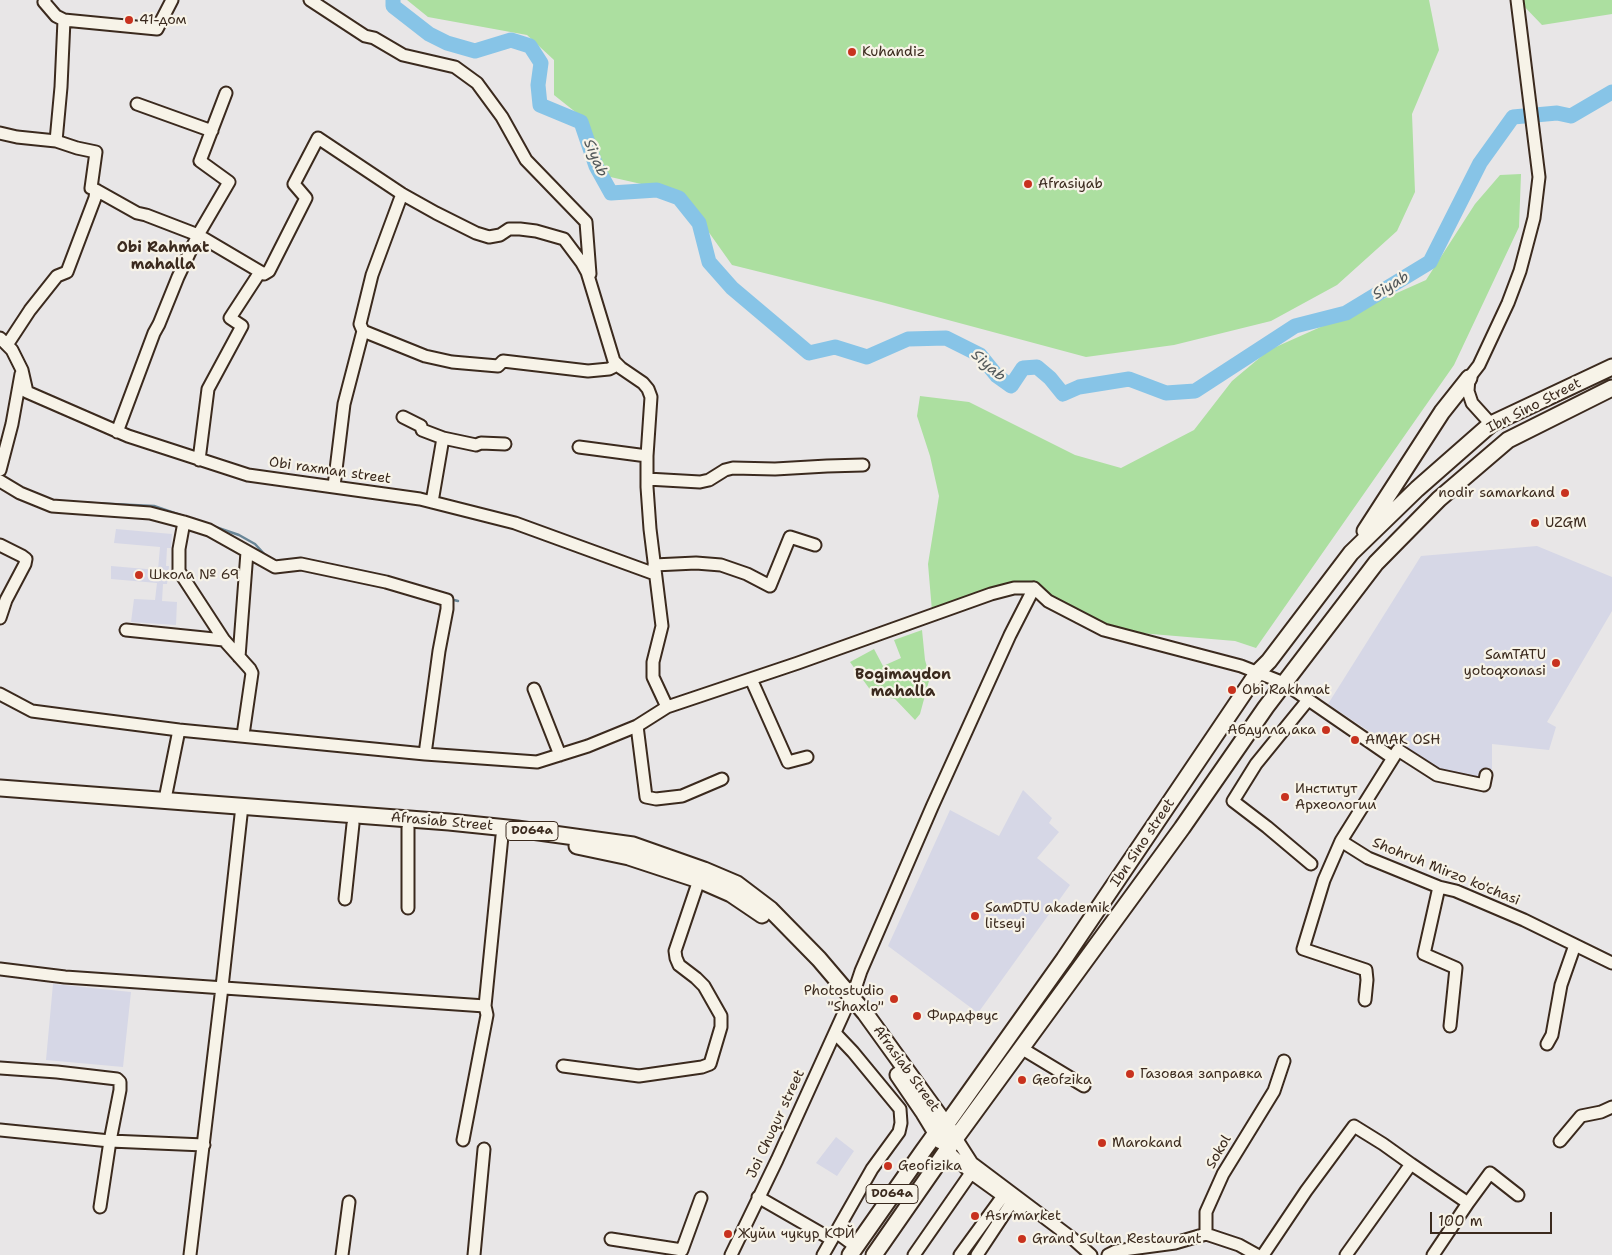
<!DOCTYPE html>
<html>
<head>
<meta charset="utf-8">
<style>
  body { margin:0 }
  #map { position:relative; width:1612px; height:1255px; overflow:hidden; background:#e8e6e7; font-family:"Shantell Sans",sans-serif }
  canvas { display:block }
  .scale { position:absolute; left:1430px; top:1212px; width:122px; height:22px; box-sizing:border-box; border:2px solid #3b2a1e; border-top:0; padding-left:6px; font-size:15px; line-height:18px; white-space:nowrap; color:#3b2a1e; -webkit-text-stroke:4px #f7f3e8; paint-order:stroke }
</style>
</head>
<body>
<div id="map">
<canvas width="1612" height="1255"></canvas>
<div class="scale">100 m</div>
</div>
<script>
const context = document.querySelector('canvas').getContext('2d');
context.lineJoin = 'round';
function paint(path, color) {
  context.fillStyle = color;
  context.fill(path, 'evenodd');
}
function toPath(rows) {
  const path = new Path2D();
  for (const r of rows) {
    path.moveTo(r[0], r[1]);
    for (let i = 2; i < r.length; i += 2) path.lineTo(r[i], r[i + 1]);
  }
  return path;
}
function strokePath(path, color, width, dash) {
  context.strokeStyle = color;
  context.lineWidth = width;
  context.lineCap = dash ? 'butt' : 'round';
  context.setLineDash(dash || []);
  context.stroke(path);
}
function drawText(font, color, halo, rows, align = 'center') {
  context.font = font + ' "Shantell Sans",sans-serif';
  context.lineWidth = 4.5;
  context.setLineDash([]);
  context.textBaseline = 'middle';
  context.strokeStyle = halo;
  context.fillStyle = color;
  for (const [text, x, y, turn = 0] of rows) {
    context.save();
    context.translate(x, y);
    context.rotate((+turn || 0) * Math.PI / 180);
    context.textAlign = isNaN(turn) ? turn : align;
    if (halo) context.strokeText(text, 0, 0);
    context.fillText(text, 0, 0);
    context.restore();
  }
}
const built = toPath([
  [116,529,172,534,171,548,167,548,166,566,169,566,167,584,163,584,162,601,177,602,176,625,131,622,134,599,155,600,157,583,111,579,111,566,158,570,160,547,114,543],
  [1537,546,1612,577,1612,611,1547,722,1556,727,1549,750,1492,744,1492,769,1486,770,1484,785,1435,775,1328,704,1421,556],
  [1023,790,1052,818,1049,823,1059,832,1037,858,1070,885,978,1013,888,946,950,810,999,836],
  [53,984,131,992,123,1067,46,1060],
  [836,1137,854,1151,837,1176,816,1163]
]);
const green = toPath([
  [407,0,1429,0,1439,50,1412,114,1415,192,1397,231,1337,285,1271,321,1174,345,1086,357,881,302,732,265,681,193,606,176,588,122,554,95,554,60,527,35,428,17],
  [1518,0,1612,0,1612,14,1542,25],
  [1521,174,1519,227,1454,365,1256,648,1235,641,1104,630,1047,593,1017,581,932,611,928,564,939,496,930,456,917,416,920,396,969,402,1075,455,1121,468,1194,430,1232,381,1269,350,1426,280,1475,204,1500,175],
  [922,630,925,660,930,677,920,714,915,720,895,699,874,695,850,662,874,649,883,666,901,658,894,640]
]);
const stream = toPath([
  [70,502,154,506,239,535,255,544,267,557],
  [450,599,458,601]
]);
const river = toPath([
  [393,0,393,6,429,34,447,43,475,51,511,40,530,46,541,63,538,85,540,105,581,122,596,166,611,193,657,190,679,198,699,223,709,262,732,288,809,353,835,347,867,357,908,339,946,338,980,355,997,376,1011,386,1023,368,1037,367,1050,378,1063,394,1079,387,1129,379,1166,393,1195,391,1295,326,1346,313,1430,262,1480,163,1513,117,1557,113,1571,116,1612,92]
]);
const minor = toPath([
  [45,0,44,2,56,16,64,20],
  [310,0,365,36,374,38,403,55,455,67,477,83,502,117,526,160,586,222,590,274],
  [137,104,212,131],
  [0,133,17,137,56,141],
  [96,190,137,213,146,215,198,235,264,274,269,271,306,198,294,184,318,138,402,194,436,213,476,233,489,237,500,235,509,229,520,229,536,231,564,239,582,263,587,272,614,361,621,368,643,383,648,389,651,397,647,456,647,487,650,529,662,626,653,662,653,677,667,707],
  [363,331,425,356,452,362,498,366,503,361,588,371,609,369,617,365],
  [0,338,12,350,22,370,27,392,128,436,248,475,420,499,515,523,655,574],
  [7,345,30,310,57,276,67,272,95,198,96,190,91,188,96,152,77,148,56,141,61,87,64,20,157,29,172,0],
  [403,417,421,426,422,430,443,438],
  [1491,424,1472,403,1468,391,1469,378,1479,365,1508,303,1520,271,1534,218,1539,177,1517,0],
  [117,432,154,333,159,324,178,277,198,235,229,182,200,161,226,93],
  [579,447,647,456],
  [199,460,208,389,242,326,230,318,260,272],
  [0,470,12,424,21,374],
  [647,479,700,482,709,480,725,470,733,468,775,469,827,466,863,465],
  [0,481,20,493,52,506,150,513,184,522,209,530,275,567,301,564,386,582,447,600,447,609,439,651,425,754],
  [334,486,344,404,363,331,360,324,372,275,402,194],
  [432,502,443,438,476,445,481,443,505,444],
  [184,522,179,549,179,571,224,640,250,669,252,673,243,735],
  [0,545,22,556,26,559,25,564,6,600,0,618],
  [654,565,696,563,721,565,747,574,770,586,790,537,815,545],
  [126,630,224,640],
  [239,657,247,552],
  [751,679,788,762,807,757],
  [534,689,560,755],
  [0,694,32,711,70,716,179,730,425,754,537,762,588,746,637,726,667,707,798,663,991,594,1014,588,1034,588,1048,601,1104,630,1241,666,1284,683,1393,758,1341,841,1368,858,1439,887,1456,891,1524,920,1612,963],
  [1308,700,1256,764,1233,801,1267,827,1311,864],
  [637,726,646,797,656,799,682,796,722,779],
  [1393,758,1398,750,1437,775,1484,785,1486,775],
  [165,799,179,730],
  [408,828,408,908],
  [1341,841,1324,880,1303,949,1366,970,1367,980,1365,1000],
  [1439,887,1424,954,1456,968,1450,1026],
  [345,899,353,824],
  [0,969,65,977,485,1006],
  [852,998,861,971,932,807,1010,635,1034,588],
  [1547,1044,1552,1035,1561,985,1575,945],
  [1021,1048,1084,1086],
  [563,1066,639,1076,702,1067,710,1064,721,1027,721,1016,704,986,696,978,679,965,676,958,675,951,699,880],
  [0,1068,57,1072,117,1079,120,1082,120,1090,110,1141,204,1145],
  [0,1130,110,1141,100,1207],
  [956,1138,972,1163,1073,1239,1091,1255],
  [463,1140,487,1015,485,1006,502,836],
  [1560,1141,1581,1116,1601,1112,1612,1107],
  [947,1150,971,1173,1021,1209],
  [758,1197,831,1239],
  [836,1232,855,1246],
  [1206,1234,1206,1212,1223,1174,1274,1091,1284,1061],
  [611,1239,682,1250,701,1198],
  [190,1255,222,987,242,806],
  [342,1255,349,1202],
  [474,1255,484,1149],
  [731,1255,777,1160,847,1006],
  [823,1255,872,1169,899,1132,901,1123,900,1109,853,1052,835,1033],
  [914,1255,971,1173],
  [960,1255,1003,1196],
  [977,1255,1012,1202],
  [1108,1255,1116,1251,1175,1243,1206,1234,1239,1245,1257,1255],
  [1263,1255,1306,1191,1354,1126,1383,1144,1411,1164],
  [1346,1255,1411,1164,1468,1203],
  [1433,1255,1468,1203,1490,1173,1518,1195]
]);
const major = toPath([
  [1365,531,1442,412,1469,378],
  [0,788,449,822,517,829,633,845,704,870,737,884,770,909,819,959,865,1013,951,1132],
  [577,846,629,857,699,880,731,894,762,915],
  [898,1075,924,1113,941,1141],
  [850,1255,923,1151,936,1133,946,1125,1064,959,1258,672,1269,661,1351,553,1417,489,1491,424,1612,367],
  [874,1255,947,1150,1182,828,1266,707,1376,563,1439,499,1508,440,1612,388]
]);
const markers = [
  [129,20,5,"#c8321e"],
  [852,52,5,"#c8321e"],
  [1028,184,5,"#c8321e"],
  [1565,493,5,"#c8321e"],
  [1535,523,5,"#c8321e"],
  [139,575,5,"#c8321e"],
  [1556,663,5,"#c8321e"],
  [1232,690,5,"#c8321e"],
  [1326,730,5,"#c8321e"],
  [1355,740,5,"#c8321e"],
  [1285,797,5,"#c8321e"],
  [975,916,5,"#c8321e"],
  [894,999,5,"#c8321e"],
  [917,1016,5,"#c8321e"],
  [1130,1074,5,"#c8321e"],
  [1022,1080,5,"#c8321e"],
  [1102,1143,5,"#c8321e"],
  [888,1166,5,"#c8321e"],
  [975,1216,5,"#c8321e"],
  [728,1234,5,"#c8321e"],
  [1022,1239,5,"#c8321e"]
];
const shields = [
  [532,831,52],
  [892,1194,52]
];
const shieldNames = [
  ["D064a",532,831],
  ["D064a",892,1194]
];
const poiNames = [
  ["41-дом",139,20],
  ["Kuhandiz",862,52],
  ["Afrasiyab",1038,184],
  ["nodir samarkand",1555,493,"right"],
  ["UZGM",1545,523],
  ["Школа № 69",149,575],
  ["SamTATU",1546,655,"right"],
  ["yotoqxonasi",1546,671,"right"],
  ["Obi Rakhmat",1242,690],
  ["Абдулла ака",1316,730,"right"],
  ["AMAK OSH",1365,740],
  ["Институт",1295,789],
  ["Археологии",1295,805],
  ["SamDTU akademik",985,908],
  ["litseyi",985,924],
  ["Photostudio",884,991,"right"],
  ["\"Shaxlo\"",884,1007,"right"],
  ["Фирдфвус",927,1016],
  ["Газовая заправка",1140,1074],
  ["Geofzika",1032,1080],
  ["Marokand",1112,1143],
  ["Geofizika",898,1166],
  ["Asr market",985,1216],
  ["Жуйи чукур КФЙ",738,1234],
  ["Grand Sultan Restaurant",1032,1239]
];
const streetNames = [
  ["Ibn Sino Street",1534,406,-27],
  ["Obi raxman street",330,471,8],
  ["Afrasiab Street",442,822,5],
  ["Ibn Sino street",1143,843,-56],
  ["Shohruh Mirzo ko'chasi",1446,872,22],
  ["Afrasiab Street",906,1069,54],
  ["Joi Chuqur street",776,1124,-65],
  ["Sokol",1219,1152,-60]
];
const waterNames = [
  ["Siyab",595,158,67],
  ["Siyab",1391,286,-31],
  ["Siyab",988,366,41]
];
const neighbourhoodNames = [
  ["Obi Rahmat",163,248],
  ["mahalla",163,265],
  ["Bogimaydon",903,675],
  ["mahalla",903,692]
];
paint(built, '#d6d7e6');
paint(green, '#acdfa0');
strokePath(stream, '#698697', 2.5);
strokePath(river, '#87c4e7', 15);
strokePath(minor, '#3b2a1e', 15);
strokePath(major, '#3b2a1e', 19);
strokePath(minor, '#f7f3e8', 11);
strokePath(major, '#f7f3e8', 15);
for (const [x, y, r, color] of markers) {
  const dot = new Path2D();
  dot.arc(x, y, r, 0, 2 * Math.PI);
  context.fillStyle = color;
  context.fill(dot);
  strokePath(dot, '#f7f3e8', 2);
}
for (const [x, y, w] of shields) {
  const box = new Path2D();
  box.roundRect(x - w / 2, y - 9.5, w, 19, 4);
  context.fillStyle = '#f7f3e8';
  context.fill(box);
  strokePath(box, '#3b2a1e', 1);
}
drawText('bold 12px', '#3b2a1e', null, shieldNames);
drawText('14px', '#3b2a1e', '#f7f3e8', poiNames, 'left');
drawText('14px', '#3b2a1e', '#f7f3e8', streetNames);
drawText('italic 15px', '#52585a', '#f7f3e8', waterNames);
drawText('bold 15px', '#3b2a1e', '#f7f3e8', neighbourhoodNames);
</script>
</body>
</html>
